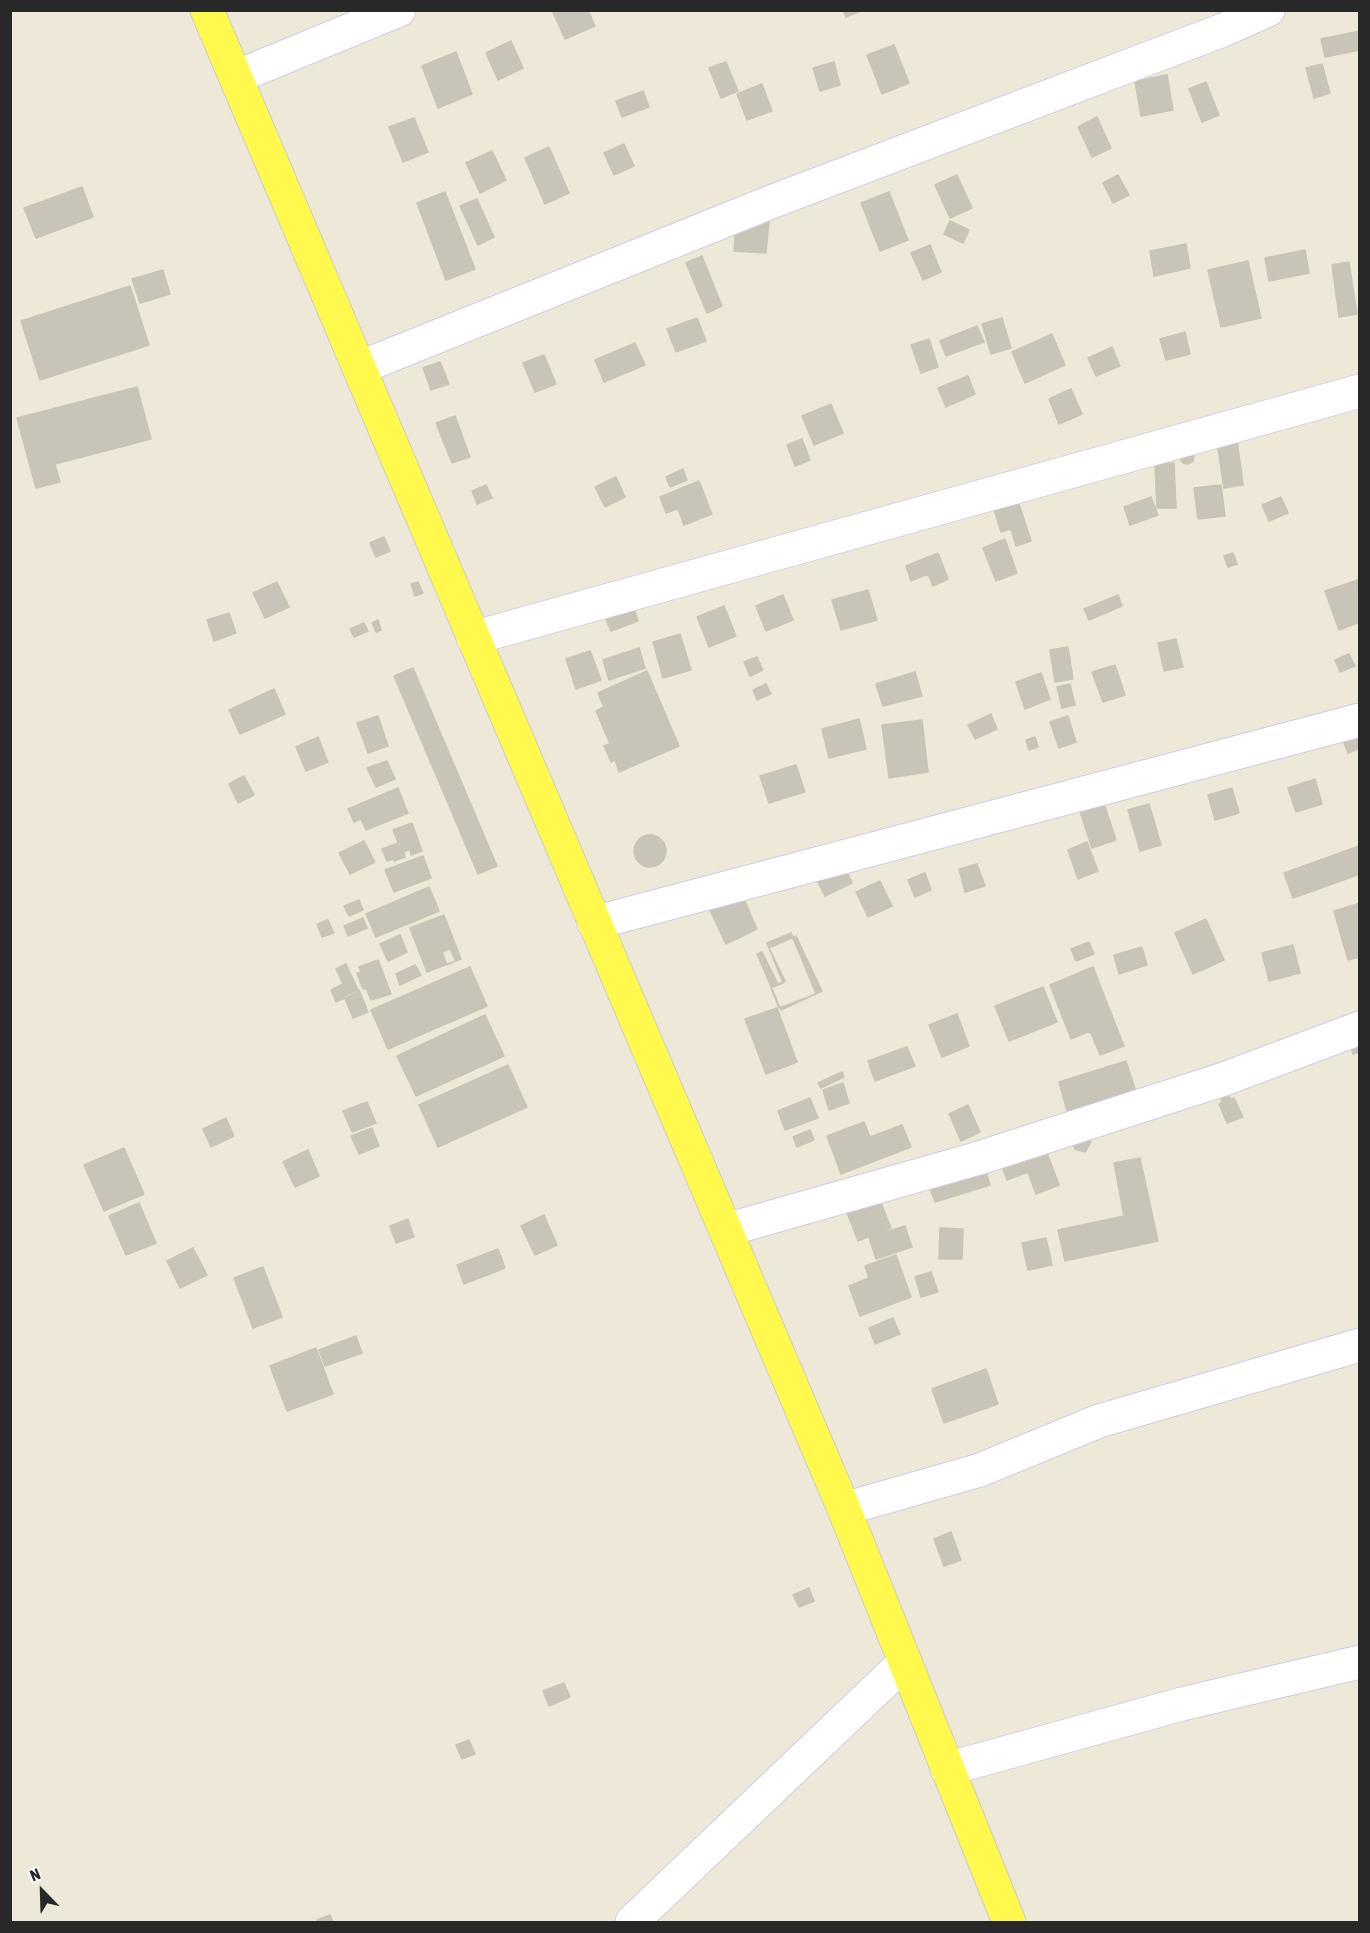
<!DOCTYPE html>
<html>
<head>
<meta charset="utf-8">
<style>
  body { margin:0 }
  #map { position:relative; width:1370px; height:1933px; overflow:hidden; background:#ede8d8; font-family:"Asap Condensed",sans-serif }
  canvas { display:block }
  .frame { position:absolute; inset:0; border:12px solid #282828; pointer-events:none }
  .north { position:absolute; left:12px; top:1861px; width:60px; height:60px; -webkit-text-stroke:4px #fff; paint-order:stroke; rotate:337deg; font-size:16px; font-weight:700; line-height:24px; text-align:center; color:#282828 }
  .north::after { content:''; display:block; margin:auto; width:21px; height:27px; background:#282828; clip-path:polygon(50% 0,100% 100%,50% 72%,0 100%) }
</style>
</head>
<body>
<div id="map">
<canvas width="1370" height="1933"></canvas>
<div class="frame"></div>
<div class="north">N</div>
</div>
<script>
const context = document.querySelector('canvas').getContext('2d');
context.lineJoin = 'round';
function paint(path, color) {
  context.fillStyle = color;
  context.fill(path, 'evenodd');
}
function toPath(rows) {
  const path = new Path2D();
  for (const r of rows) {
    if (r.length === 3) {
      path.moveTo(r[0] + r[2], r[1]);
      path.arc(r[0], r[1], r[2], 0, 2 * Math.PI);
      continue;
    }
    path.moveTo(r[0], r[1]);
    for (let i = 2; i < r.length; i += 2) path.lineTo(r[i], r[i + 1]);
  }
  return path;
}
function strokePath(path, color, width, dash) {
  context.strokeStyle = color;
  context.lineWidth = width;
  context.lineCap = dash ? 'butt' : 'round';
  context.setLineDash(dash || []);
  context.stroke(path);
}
const building = toPath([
  [552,10,588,10,595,26,565,39,552,10],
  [843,10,863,10,846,17,843,10],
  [1360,31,1360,50,1325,57,1321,39,1360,31],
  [511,41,523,68,498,80,486,53,511,41],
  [894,45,909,83,882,94,867,55,894,45],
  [456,52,472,94,438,108,422,66,456,52],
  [726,62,738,91,721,98,709,68,726,62],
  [834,62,840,85,820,91,813,68,834,62],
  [1322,64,1330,93,1314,98,1306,68,1322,64],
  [1167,75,1173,110,1141,116,1135,81,1167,75],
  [1206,82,1219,115,1202,122,1189,89,1206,82],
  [762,84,772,111,747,120,737,94,762,84],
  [643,91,649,107,622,117,616,101,643,91],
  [1097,117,1111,148,1092,157,1078,127,1097,117],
  [414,118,428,152,403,162,389,127,414,118],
  [624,144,634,166,614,175,604,153,624,144],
  [549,147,569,193,545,204,525,158,549,147],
  [492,151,506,180,480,193,466,163,492,151],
  [957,175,972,208,950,218,935,185,957,175],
  [1118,175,1129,195,1113,203,1103,183,1118,175],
  [82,187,93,217,36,238,24,208,82,187],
  [445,192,475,269,446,280,417,203,445,192],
  [889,192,908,240,880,251,861,203,889,192],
  [477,199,494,237,478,245,460,206,477,199],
  [736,219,769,222,766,253,734,251,736,219],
  [950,221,969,230,963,243,944,234,950,221],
  [1186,244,1190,268,1154,276,1150,251,1186,244],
  [930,245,941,272,923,280,911,253,930,245],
  [1305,250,1309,273,1269,281,1265,258,1305,250],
  [702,256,722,306,707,313,686,263,702,256],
  [1248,261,1261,318,1221,327,1208,270,1248,261],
  [1349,262,1357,314,1339,317,1332,265,1349,262],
  [163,270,170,294,140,303,132,279,163,270],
  [130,286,149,345,40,380,21,321,130,286],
  [697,318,706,341,676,352,667,329,697,318],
  [1002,318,1011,348,991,354,982,324,1002,318],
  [977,326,984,342,946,356,940,341,977,326],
  [1185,332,1190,354,1166,360,1160,339,1185,332],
  [1052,334,1065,365,1025,383,1012,352,1052,334],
  [929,339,938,367,921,373,911,345,929,339],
  [635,343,645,365,604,382,595,360,635,343],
  [1112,347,1120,366,1096,376,1088,358,1112,347],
  [544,355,556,384,535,392,523,363,544,355],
  [440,362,449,384,431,390,423,368,440,362],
  [968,376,975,394,946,407,938,388,968,376],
  [137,387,151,439,55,464,60,482,36,488,17,418,137,387],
  [1071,389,1082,414,1059,424,1049,399,1071,389],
  [831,404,843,433,814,445,802,416,831,404],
  [455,416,470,457,452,463,436,423,455,416],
  [802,439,810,460,795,466,787,445,802,439],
  [1237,439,1243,485,1224,488,1217,442,1237,439],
  [1191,451,1194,456,1193,461,1188,464,1183,463,1180,458,1191,451],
  [1174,463,1176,508,1157,508,1155,464,1174,463],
  [683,469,687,480,670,487,666,477,683,469],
  [616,477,625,497,605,507,595,487,616,477],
  [699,481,712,514,684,525,678,509,666,513,660,497,699,481],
  [486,485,492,498,477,504,472,491,486,485],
  [1221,485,1225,516,1198,519,1194,488,1221,485],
  [1151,497,1158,515,1130,525,1124,507,1151,497],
  [1281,497,1288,513,1269,521,1262,505,1281,497],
  [1018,501,1031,541,1016,546,1011,529,1001,532,994,509,1018,501],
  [384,537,390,551,376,557,370,543,384,537],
  [1005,539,1017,573,996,581,983,548,1005,539],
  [938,553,948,579,933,586,928,574,911,581,906,566,938,553],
  [1233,553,1237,564,1228,567,1224,556,1233,553],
  [1358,580,1360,622,1339,630,1325,591,1358,580],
  [277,582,289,607,265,618,253,593,277,582],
  [418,582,423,593,415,596,411,584,418,582],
  [868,590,877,620,841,630,832,600,868,590],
  [783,595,793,620,766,631,756,606,783,595],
  [1118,595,1122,606,1089,620,1084,609,1118,595],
  [724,606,736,636,709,647,697,617,724,606],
  [634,609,638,621,611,631,606,620,634,609],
  [229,613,236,633,214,641,207,620,229,613],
  [378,620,381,630,376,632,372,623,378,620],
  [364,623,368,631,354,637,350,629,364,623],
  [680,634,691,670,663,678,653,642,680,634],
  [1176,639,1183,667,1164,671,1158,643,1176,639],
  [1068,647,1073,679,1055,682,1050,650,1068,647],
  [639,648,645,668,609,680,603,660,639,648],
  [590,651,601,680,576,689,566,659,590,651],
  [1349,654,1355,666,1340,672,1335,660,1349,654],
  [757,657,763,670,750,676,744,662,757,657],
  [1115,665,1125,695,1103,702,1092,672,1115,665],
  [413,668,497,866,478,874,394,676,413,668],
  [647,671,679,746,619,772,615,760,611,762,604,746,610,744,596,711,604,707,598,693,647,671],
  [915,672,922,696,883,706,876,684,915,672],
  [1041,673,1050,699,1025,709,1016,682,1041,673],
  [766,684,771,694,757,700,753,690,766,684],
  [1070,684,1075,705,1062,708,1057,687,1070,684],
  [274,689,285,714,240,734,229,710,274,689],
  [991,714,997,729,975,739,968,725,991,714],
  [378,716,388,746,368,753,357,723,378,716],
  [1068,716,1076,742,1059,748,1050,722,1068,716],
  [859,719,866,749,829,758,822,729,859,719],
  [922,720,928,772,889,778,882,725,922,720],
  [1360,721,1360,748,1348,753,1339,730,1360,721],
  [318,737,328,762,306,771,296,747,318,737],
  [1035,737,1038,747,1029,750,1026,740,1035,737],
  [387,761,395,779,376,787,367,768,387,761],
  [796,765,805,792,769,803,760,776,796,765],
  [244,776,254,795,238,803,229,784,244,776],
  [1315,779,1322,804,1296,812,1288,788,1315,779],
  [398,788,408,813,366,830,361,819,354,822,348,809,398,788],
  [1232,788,1239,813,1215,820,1208,795,1232,788],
  [1102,797,1116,840,1092,848,1078,805,1102,797],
  [1149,804,1161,845,1140,851,1128,810,1149,804],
  [412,823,422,851,411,855,410,849,404,852,405,857,394,861,393,859,387,861,382,849,398,843,393,830,412,823],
  [650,851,16],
  [364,841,375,862,350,874,339,853,364,841],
  [1087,842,1098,871,1078,879,1068,850,1087,842],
  [1359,846,1360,874,1293,898,1284,873,1359,846],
  [423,856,431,878,394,892,385,870,423,856],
  [977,864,985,886,965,892,959,869,977,864],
  [846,870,852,883,825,896,818,882,846,870],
  [925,873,931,890,915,897,908,880,925,873],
  [880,881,892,906,868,917,856,892,880,881],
  [429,887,439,911,376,937,366,914,429,887],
  [740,890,757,929,726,944,707,904,740,890],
  [359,900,363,910,349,916,344,906,359,900],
  [1360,903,1360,957,1348,960,1334,911,1360,903],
  [444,915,461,959,427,972,410,928,444,915],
  [363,918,367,928,348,936,344,926,363,918],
  [1206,919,1224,960,1193,974,1175,933,1206,919],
  [328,920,334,933,322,937,317,924,328,920],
  [791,933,816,994,779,1008,771,988,783,983,767,943,791,933],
  [400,935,407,952,388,961,380,944,400,935],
  [796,936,822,991,781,1010,757,954,762,952,778,984,785,981,769,948,796,936],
  [1089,942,1094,954,1076,961,1071,949,1089,942],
  [1293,945,1300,973,1269,981,1262,953,1293,945],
  [1142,947,1147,965,1119,974,1114,955,1142,947],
  [450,949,456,961,447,965,442,952,450,949],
  [378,960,391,994,371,1000,366,988,363,989,357,973,361,972,359,967,378,960],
  [346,964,359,992,336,1002,331,990,343,984,336,969,346,964],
  [415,965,421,975,400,985,396,974,415,965],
  [470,967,487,1006,388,1049,371,1010,470,967],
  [1093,967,1124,1046,1100,1055,1090,1031,1071,1039,1050,985,1093,967],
  [1043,987,1057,1022,1009,1041,995,1006,1043,987],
  [359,990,368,1012,353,1018,344,996,359,990],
  [777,1008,797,1062,766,1074,745,1019,777,1008],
  [957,1014,969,1046,942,1057,929,1025,957,1014],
  [485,1015,504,1056,416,1096,397,1056,485,1015],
  [1360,1030,1360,1052,1353,1054,1346,1034,1360,1030],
  [907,1047,915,1066,875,1081,868,1061,907,1047],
  [1126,1061,1135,1089,1067,1111,1059,1082,1126,1061],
  [508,1065,527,1107,438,1147,419,1105,508,1065],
  [842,1072,844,1077,821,1088,818,1083,842,1072],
  [843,1083,849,1103,829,1110,823,1090,843,1083],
  [1228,1094,1230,1099,1234,1098,1243,1117,1227,1123,1219,1104,1223,1102,1220,1097,1228,1094],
  [810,1098,818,1118,785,1130,778,1111,810,1098],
  [367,1102,376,1123,352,1132,343,1111,367,1102],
  [968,1105,980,1132,961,1141,949,1114,968,1105],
  [226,1118,234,1136,211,1147,203,1129,226,1118],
  [864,1122,870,1137,902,1125,911,1147,841,1174,827,1136,864,1122],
  [372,1128,379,1146,359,1154,351,1136,372,1128],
  [810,1130,814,1140,797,1147,793,1137,810,1130],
  [1088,1138,1091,1142,1085,1152,1075,1149,1073,1144,1088,1138],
  [1044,1145,1059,1185,1036,1194,1028,1172,1007,1180,1000,1161,1044,1145],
  [124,1148,144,1194,104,1211,84,1165,124,1148],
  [308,1150,319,1176,295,1187,283,1162,308,1150],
  [1140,1158,1158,1241,1065,1261,1058,1230,1124,1216,1114,1163,1140,1158],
  [984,1165,990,1185,935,1202,928,1182,984,1165],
  [872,1180,891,1228,858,1241,839,1192,872,1180],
  [139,1203,156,1243,126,1255,109,1216,139,1203],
  [544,1215,557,1245,535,1255,521,1226,544,1215],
  [408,1219,414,1237,396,1243,390,1226,408,1219],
  [905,1226,912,1247,876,1259,869,1237,905,1226],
  [940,1228,963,1229,962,1259,939,1259,940,1228],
  [1046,1238,1052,1265,1028,1270,1022,1243,1046,1238],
  [193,1248,207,1275,180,1288,167,1261,193,1248],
  [498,1249,505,1268,464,1284,457,1265,498,1249],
  [896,1255,911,1297,860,1316,849,1286,869,1278,865,1266,896,1255],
  [263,1267,282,1317,253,1328,234,1278,263,1267],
  [931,1272,938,1292,921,1297,915,1277,931,1272],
  [893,1318,900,1334,875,1344,869,1328,893,1318],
  [356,1336,362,1353,325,1366,319,1350,356,1336],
  [316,1348,333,1394,287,1411,270,1366,316,1348],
  [986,1369,998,1404,944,1423,932,1389,986,1369],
  [951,1532,961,1560,944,1566,934,1539,951,1532],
  [809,1588,814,1601,799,1607,793,1595,809,1588],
  [564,1683,570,1697,549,1706,543,1691,564,1683],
  [469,1740,475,1754,462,1759,456,1745,469,1740],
  [330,1915,333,1922,319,1922,317,1920,330,1915]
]);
const minor = toPath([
  [236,77,399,10],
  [359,368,771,202,1223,30,1268,10],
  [473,638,1360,391],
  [594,923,1360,720],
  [726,1230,979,1158,1224,1079,1360,1028],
  [844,1509,980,1470,1099,1421,1360,1345],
  [947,1769,1182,1704,1360,1662],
  [632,1922,905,1662]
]);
const major = toPath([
  [207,10,844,1509,1009,1922]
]);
paint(building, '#c8c4b8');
strokePath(building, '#c8c5b2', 1.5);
strokePath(minor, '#cecee3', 35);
strokePath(major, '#cbcbcb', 35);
strokePath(minor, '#fff', 33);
strokePath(major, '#fef94c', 33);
</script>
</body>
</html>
